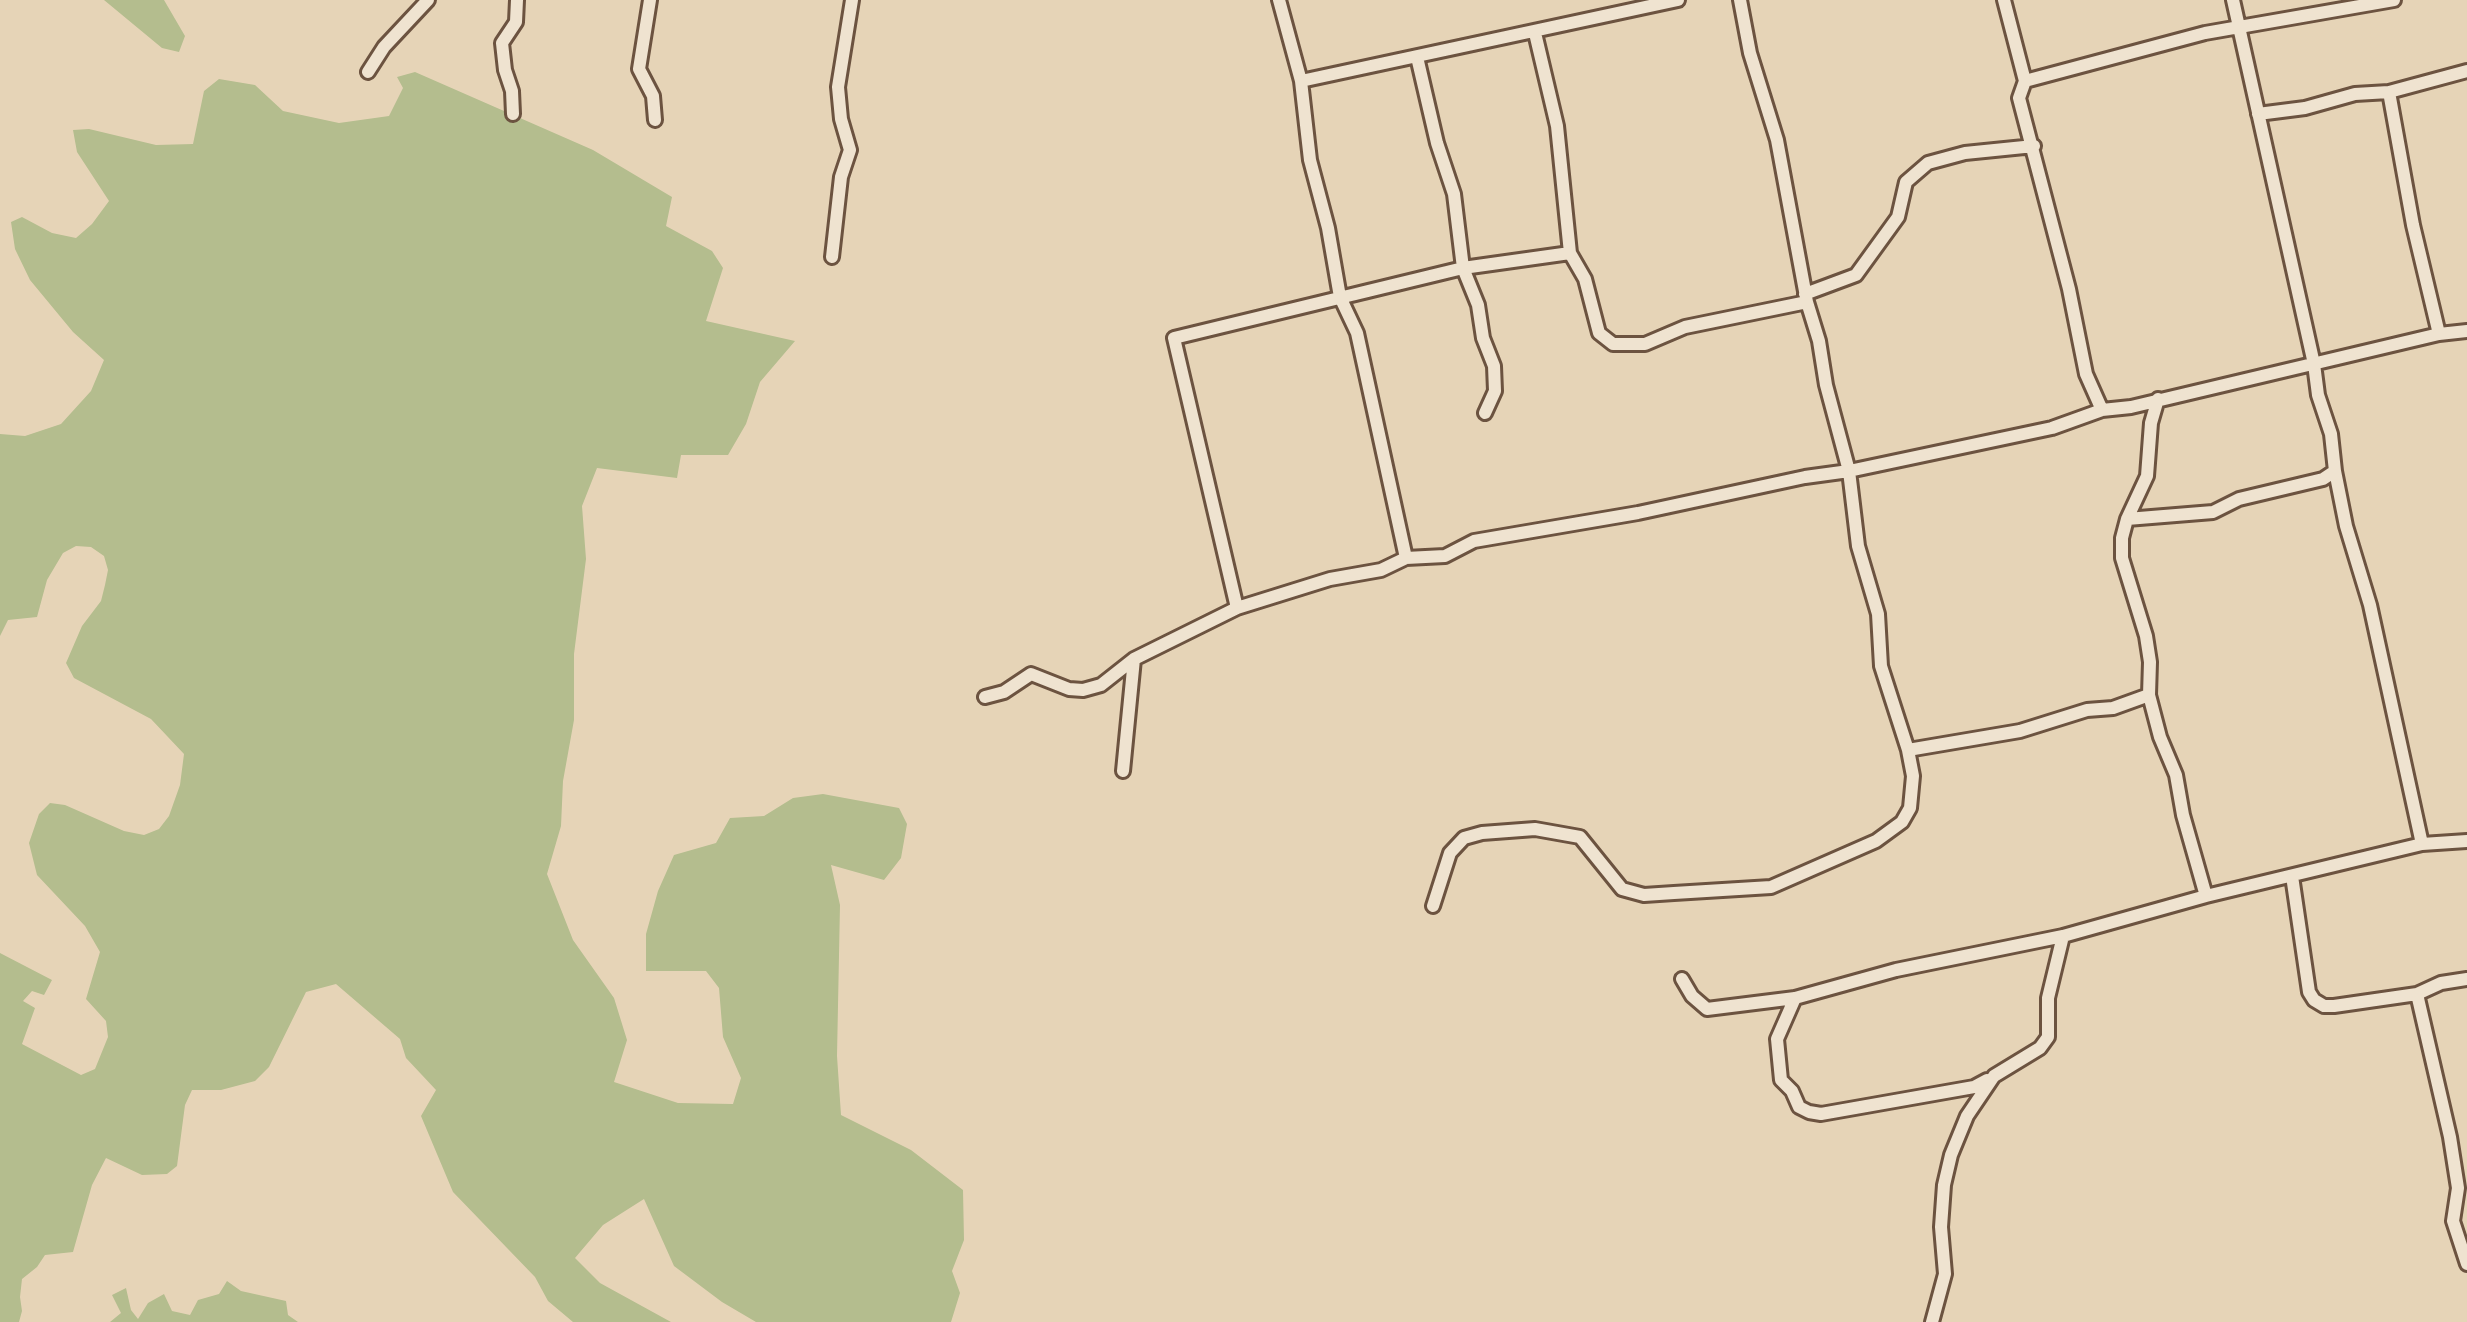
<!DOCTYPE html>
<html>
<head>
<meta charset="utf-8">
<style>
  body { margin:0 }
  canvas { display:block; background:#e6d4b7 }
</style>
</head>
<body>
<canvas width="2467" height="1322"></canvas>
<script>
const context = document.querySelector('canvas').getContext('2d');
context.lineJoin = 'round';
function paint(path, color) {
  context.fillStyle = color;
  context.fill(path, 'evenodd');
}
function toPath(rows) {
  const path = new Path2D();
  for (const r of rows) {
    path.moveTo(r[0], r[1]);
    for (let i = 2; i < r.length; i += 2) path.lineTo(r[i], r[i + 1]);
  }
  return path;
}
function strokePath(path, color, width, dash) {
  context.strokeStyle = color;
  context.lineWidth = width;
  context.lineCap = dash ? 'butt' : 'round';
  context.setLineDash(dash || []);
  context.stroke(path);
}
const green = toPath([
  [104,0,164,0,185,36,179,52,162,48],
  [415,72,593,150,672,197,666,226,712,251,723,268,706,321,795,341,760,382,746,424,728,455,681,455,677,478,597,468,582,506,586,559,574,654,574,720,563,781,561,826,547,874,573,940,614,998,627,1040,614,1082,678,1103,733,1104,741,1078,723,1037,719,988,706,971,646,971,646,934,658,891,674,855,716,843,730,818,764,816,793,798,823,794,899,808,907,824,901,858,884,880,831,865,840,905,837,1056,841,1115,911,1150,963,1190,964,1240,952,1271,960,1293,951,1322,756,1322,722,1302,674,1266,644,1199,603,1225,575,1258,600,1283,671,1322,573,1322,548,1301,535,1277,453,1192,421,1116,436,1090,406,1058,400,1039,336,984,306,992,269,1067,255,1081,221,1090,192,1090,185,1105,177,1166,167,1174,142,1175,106,1158,92,1185,73,1252,45,1255,37,1267,22,1279,20,1297,22,1311,19,1322,0,1322,0,953,52,980,44,995,32,991,23,1001,35,1008,22,1044,81,1075,95,1069,108,1037,106,1021,86,999,100,952,85,926,37,875,29,843,39,814,50,803,65,805,124,831,144,835,159,829,169,816,180,785,184,754,151,719,74,678,66,663,82,626,101,601,105,585,108,570,104,556,91,547,76,546,63,553,47,580,37,617,8,620,0,636,0,434,25,436,61,424,91,391,104,360,73,332,30,280,15,249,11,222,22,217,52,233,76,238,92,224,109,201,77,152,73,130,89,129,156,145,193,144,204,91,219,79,255,85,283,111,339,123,389,116,403,88,397,77],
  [227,1281,241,1291,286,1301,288,1315,298,1322,110,1322,121,1313,112,1295,126,1288,131,1310,138,1319,148,1303,164,1294,172,1311,190,1315,198,1300,219,1294]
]);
const street = toPath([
  [650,0,639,69,653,96,655,120],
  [1279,0,1301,81,1310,160,1328,228,1340,297,1357,333,1406,558],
  [2004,0,2025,81,2019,98,2069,289,2086,374,2102,410],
  [2233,0,2314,364,2318,395,2331,434,2335,471,2346,526,2370,605,2422,844],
  [1417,57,1437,143,1454,194,1463,268,1478,305,1483,338,1494,366,1495,391,1485,413],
  [368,72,384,47,428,0],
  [1301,81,1678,0],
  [2025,81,2205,33,2394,0],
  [513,114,512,91,505,70,502,43,516,22,517,0],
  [2258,114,2305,108,2355,94,2389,92],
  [1570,253,1585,279,1599,333,1613,344,1645,344,1685,327,1807,302],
  [832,257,841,177,850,150,841,119,838,87,852,0],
  [1805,294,1856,275,1898,217,1906,182,1928,163,1965,153,2034,146],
  [2439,334,2413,225,2389,92,2467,71],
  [2158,399,2151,423,2147,476,2127,519,2122,538,2122,558,2146,636,2150,662,2149,695,2160,737,2176,775,2183,815,2206,896],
  [2127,519,2213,512,2239,499,2323,479,2335,471],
  [1237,608,1174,338,1463,268,1570,253,1557,126,1535,33],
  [985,697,1004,692,1031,674,1069,689,1083,690,1101,685,1134,659,1237,608,1330,579,1381,570,1406,558,1445,556,1474,541,1638,513,1805,477,1849,471,2052,428,2102,410,2131,407,2439,334,2467,331],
  [1908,750,2020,731,2087,710,2113,708,2149,695],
  [1123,771,1134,659],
  [2292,876,2309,992,2314,1000,2324,1006,2334,1006,2417,994],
  [1433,906,1450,853,1464,838,1482,833,1535,829,1580,837,1622,889,1644,895,1674,893,1771,887,1876,841,1902,822,1910,808,1913,776,1908,750,1881,666,1878,614,1858,546,1849,471,1826,385,1819,341,1807,302,1777,140,1750,53,1740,0],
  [1682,979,1692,996,1707,1009,1795,998,1896,970,2063,936,2206,896,2422,844,2467,841],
  [2467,979,2441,983,2417,994,2450,1137,2458,1188,2453,1221,2467,1264],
  [1795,998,1777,1039,1781,1080,1792,1091,1799,1107,1809,1112,1821,1114,1974,1087,1987,1080],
  [1932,1322,1945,1274,1941,1227,1944,1185,1951,1155,1967,1116,1994,1076,2040,1048,2048,1037,2048,998,2063,936]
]);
paint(green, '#b4bd8e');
strokePath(street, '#6c5340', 18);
strokePath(street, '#efe3d0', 12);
</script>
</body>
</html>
